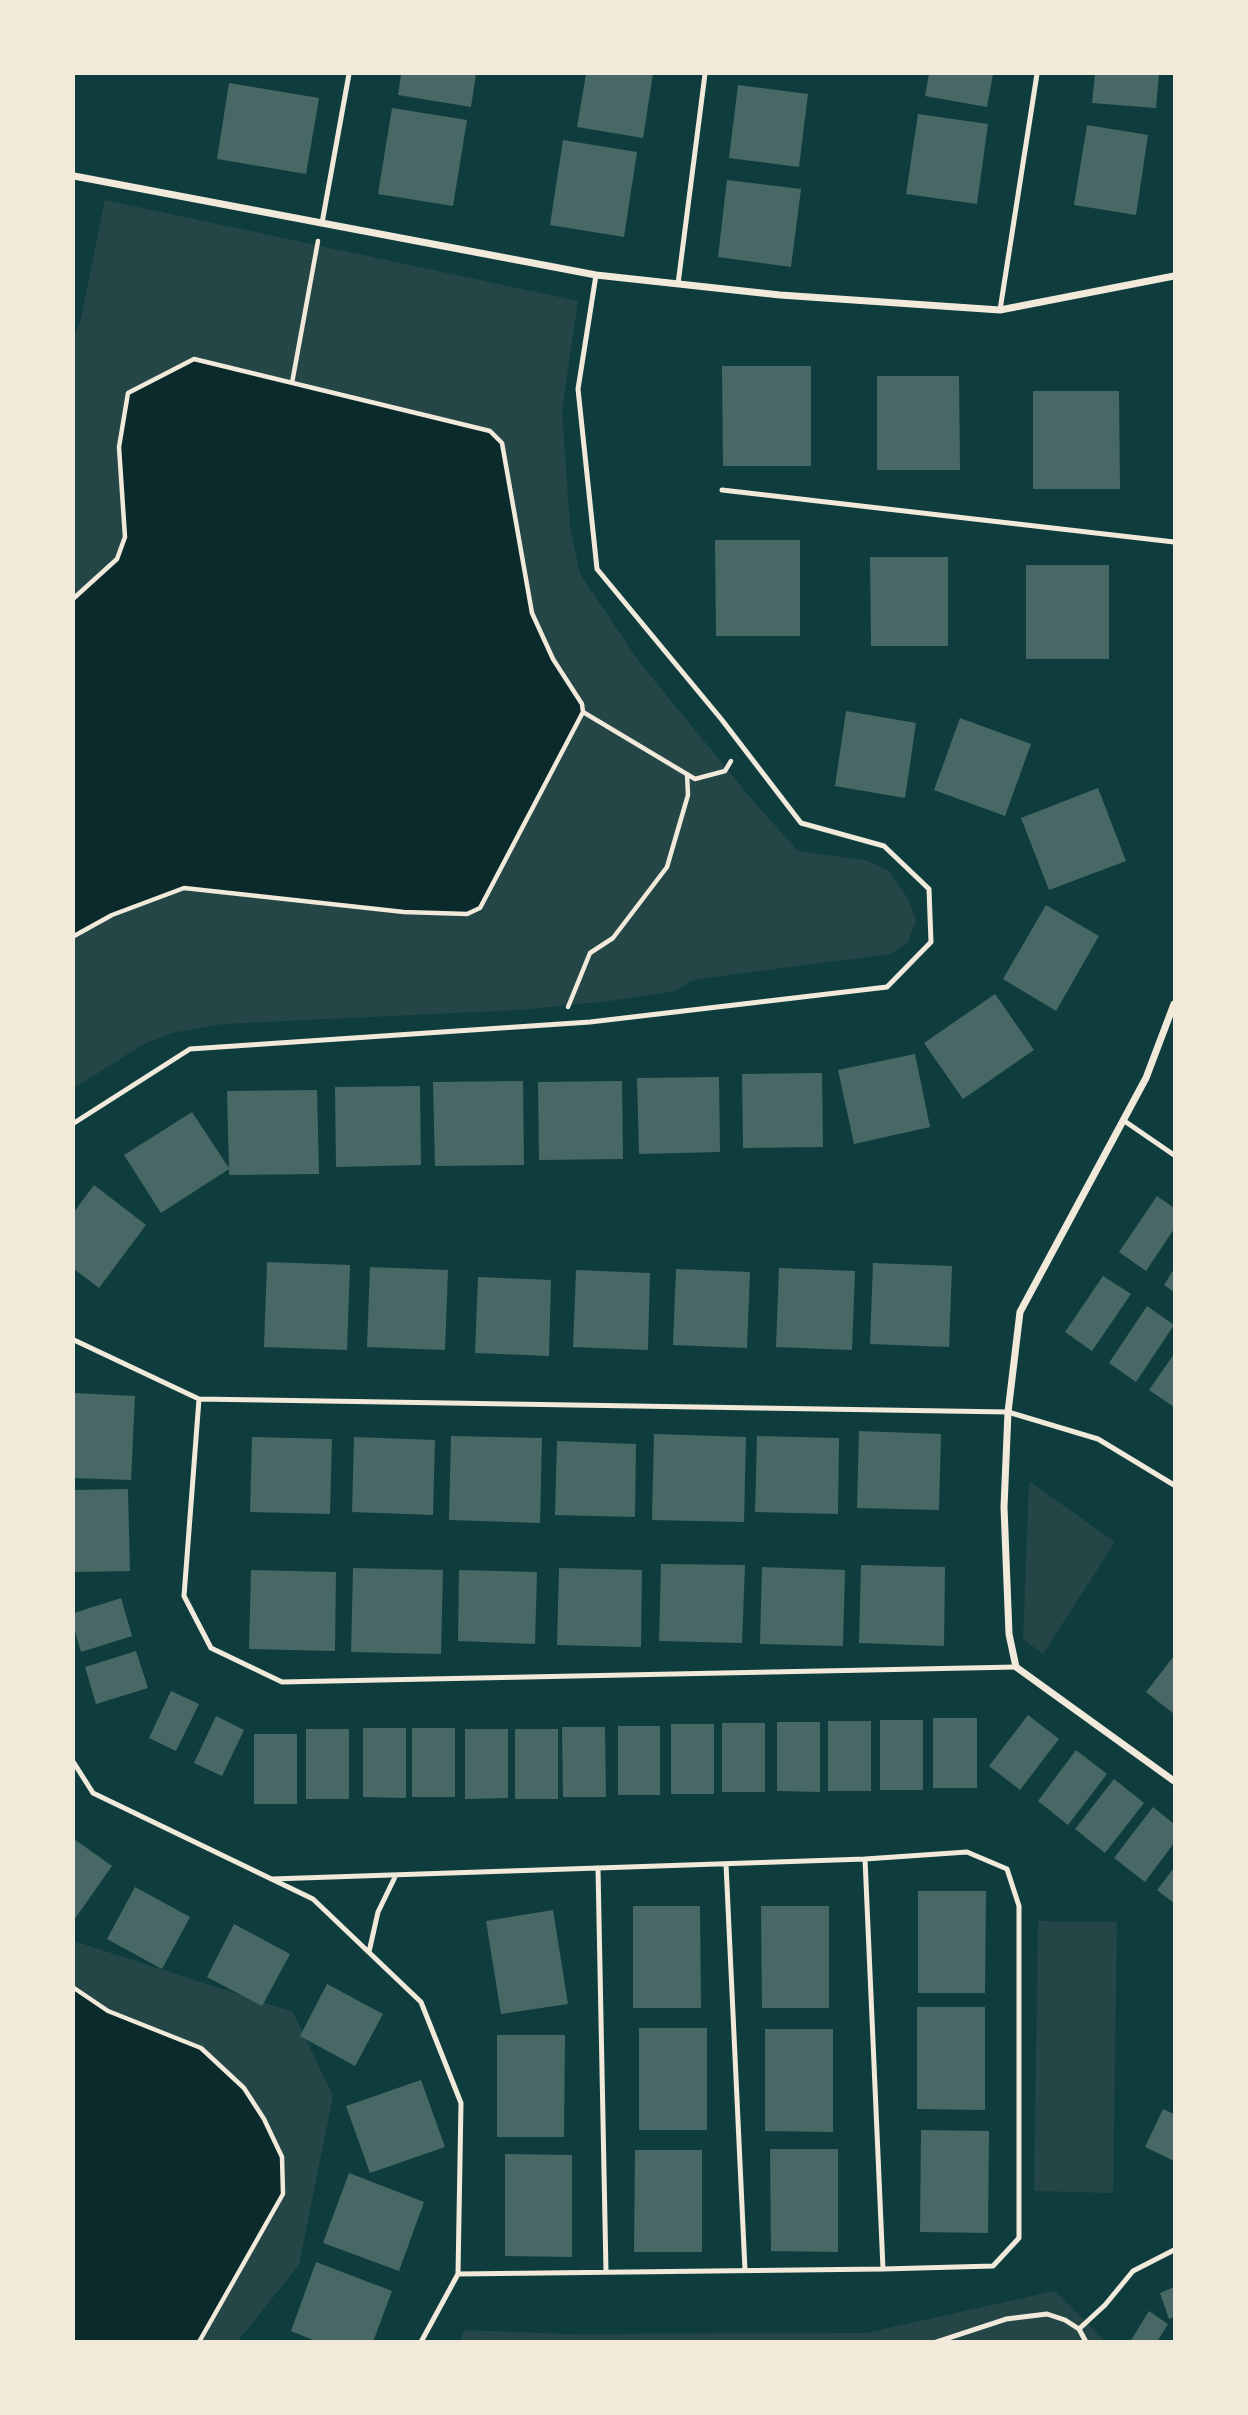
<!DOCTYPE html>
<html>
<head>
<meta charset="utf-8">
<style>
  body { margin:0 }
  #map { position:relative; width:1248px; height:2415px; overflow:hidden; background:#0f3d3e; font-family:Literata,serif }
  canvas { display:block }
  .frame { position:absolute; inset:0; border:75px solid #f1e9da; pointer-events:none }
</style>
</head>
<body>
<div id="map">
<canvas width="1248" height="2415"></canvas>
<div class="frame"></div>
</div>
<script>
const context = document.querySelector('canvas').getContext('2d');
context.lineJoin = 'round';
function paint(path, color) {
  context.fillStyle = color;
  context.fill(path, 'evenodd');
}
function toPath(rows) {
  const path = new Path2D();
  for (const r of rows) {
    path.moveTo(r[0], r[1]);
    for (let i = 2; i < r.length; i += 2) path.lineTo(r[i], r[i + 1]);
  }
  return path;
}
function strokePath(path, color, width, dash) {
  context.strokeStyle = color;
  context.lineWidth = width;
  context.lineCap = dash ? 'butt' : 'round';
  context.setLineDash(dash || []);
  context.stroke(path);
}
const green = toPath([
  [105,200,578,301,562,411,570,525,580,574,640,663,754,802,798,851,865,860,889,871,908,899,916,920,908,942,891,954,706,978,691,981,675,991,609,1001,518,1010,223,1024,172,1033,144,1044,74,1088,74,335,80,322],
  [1029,1481,1115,1542,1043,1654,1023,1639],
  [1038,1921,1117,1922,1113,2193,1034,2191],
  [74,1941,293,2012,333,2096,299,2265,238,2341,74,2342],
  [1055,2291,1105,2341,460,2342,464,2330,564,2334,866,2333]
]);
const water = toPath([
  [194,359,490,431,502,443,532,613,553,659,582,704,583,712,480,908,467,914,404,912,184,888,112,915,74,936,74,598,117,559,125,537,119,447,128,393],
  [74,1988,108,2011,201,2048,244,2088,264,2119,282,2157,283,2194,199,2341,74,2341]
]);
const building = toPath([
  [401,74,476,74,471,107,398,95],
  [586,74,653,74,643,138,577,127],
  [929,74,993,74,987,107,925,96],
  [1095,74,1159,74,1156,108,1092,103],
  [229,83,319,98,306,174,217,159],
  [738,85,808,94,799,167,729,158],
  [392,108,467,120,453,206,378,194],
  [918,114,988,124,977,204,906,194],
  [1087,125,1148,135,1136,215,1074,205],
  [563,140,637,152,624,237,550,225],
  [727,180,801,189,791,267,718,257],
  [722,366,811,366,811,466,723,466],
  [877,376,959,376,960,470,877,470],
  [1033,391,1119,391,1120,489,1033,489],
  [715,540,800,540,800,636,716,636],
  [870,557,948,557,948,646,871,646],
  [1026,565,1109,565,1109,659,1026,659],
  [846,711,916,723,905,798,835,786],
  [960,718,1031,744,1005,816,934,790],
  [1098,788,1126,861,1049,890,1021,818],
  [1046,905,1099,936,1056,1011,1003,979],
  [995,994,1034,1050,963,1099,924,1043],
  [915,1054,930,1127,854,1144,838,1070],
  [822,1073,823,1147,743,1148,742,1074],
  [719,1077,720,1152,639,1154,637,1078],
  [523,1081,524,1165,435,1166,433,1082],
  [622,1081,623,1159,539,1160,538,1082],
  [420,1086,421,1165,336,1167,335,1087],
  [317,1090,319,1174,229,1175,229,1169,161,1213,124,1155,192,1112,229,1168,227,1091],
  [94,1185,146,1225,99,1288,74,1269,74,1212],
  [1157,1196,1174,1208,1174,1229,1146,1271,1119,1252],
  [267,1262,350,1265,347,1350,264,1347],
  [873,1263,952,1266,949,1347,870,1344],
  [370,1267,448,1270,445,1350,367,1347],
  [779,1268,855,1271,852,1350,776,1347],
  [676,1269,750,1272,747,1348,673,1345],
  [1174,1269,1174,1292,1164,1285],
  [576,1270,650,1273,648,1350,573,1347],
  [1103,1276,1131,1294,1092,1351,1065,1332],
  [478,1277,551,1280,549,1356,475,1353],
  [1147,1306,1174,1325,1136,1382,1109,1363],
  [1174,1354,1174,1407,1149,1390],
  [74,1393,135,1396,131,1480,74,1478],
  [859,1431,941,1434,939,1510,857,1508],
  [654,1434,746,1437,744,1522,652,1520],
  [451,1436,542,1438,540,1523,449,1520],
  [757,1436,839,1438,838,1514,755,1512],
  [252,1437,332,1439,330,1514,250,1512],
  [354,1437,435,1440,433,1515,352,1512],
  [557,1441,636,1444,635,1517,555,1515],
  [128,1489,130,1571,74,1572,74,1490],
  [661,1564,745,1565,742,1643,659,1641],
  [861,1565,945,1567,944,1646,859,1643],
  [762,1567,845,1570,843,1646,760,1644],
  [353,1568,443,1570,441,1654,351,1652],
  [559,1568,642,1570,641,1647,557,1645],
  [251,1570,336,1572,335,1651,249,1649],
  [459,1570,537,1572,535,1644,458,1641],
  [121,1598,132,1636,81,1652,74,1628,74,1613],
  [136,1651,148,1688,96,1704,85,1667],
  [1174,1656,1174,1714,1146,1692],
  [171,1691,199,1704,176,1751,149,1738],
  [1028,1715,1059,1739,1020,1790,989,1766],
  [216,1716,244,1730,222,1776,194,1763],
  [933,1718,977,1718,977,1788,933,1788],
  [880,1720,923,1720,923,1790,880,1790],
  [828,1721,871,1721,871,1791,828,1791],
  [777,1722,820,1722,820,1792,777,1791],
  [722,1723,765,1723,765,1792,722,1792],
  [671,1724,714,1724,714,1794,671,1794],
  [618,1726,660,1726,660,1795,618,1795],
  [562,1727,605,1727,606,1797,563,1797],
  [363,1728,406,1728,406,1798,363,1797],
  [412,1728,455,1728,455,1797,412,1797],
  [306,1729,349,1729,349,1799,306,1799],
  [465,1729,508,1729,508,1798,465,1799],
  [515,1729,558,1729,558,1799,515,1799],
  [254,1734,297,1734,297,1804,254,1804],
  [1076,1750,1107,1774,1068,1825,1038,1801],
  [1114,1779,1144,1803,1105,1853,1075,1829],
  [1153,1807,1174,1824,1174,1843,1145,1882,1114,1858],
  [74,1839,112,1866,74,1920],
  [1174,1868,1174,1903,1157,1890],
  [135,1887,190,1917,162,1969,107,1939],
  [918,1891,986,1891,985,1993,918,1993],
  [633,1906,700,1906,701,2008,633,2008],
  [761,1906,829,1906,829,2008,762,2008],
  [553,1910,568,2004,501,2014,486,1921],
  [234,1924,290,1954,262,2006,207,1977],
  [327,1984,383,2014,355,2066,300,2036],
  [917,2007,985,2007,985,2110,917,2109],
  [639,2028,707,2028,707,2130,639,2130],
  [765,2029,833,2029,833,2132,765,2131],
  [497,2035,565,2035,564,2137,497,2137],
  [421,2080,445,2147,370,2173,346,2106],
  [1163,2109,1174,2114,1174,2161,1145,2147],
  [921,2130,989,2131,988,2233,920,2232],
  [770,2149,838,2149,838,2252,771,2251],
  [635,2150,702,2150,702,2252,634,2252],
  [505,2154,572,2155,572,2257,505,2256],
  [349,2173,424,2202,399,2271,323,2243],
  [316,2262,392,2291,373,2342,318,2342,291,2331],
  [1174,2287,1174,2317,1169,2319,1160,2293],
  [1149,2311,1168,2324,1157,2342,1130,2342]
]);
const path = toPath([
  [292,383,318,241],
  [74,598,117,559,125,537,119,447,128,393,194,359,490,431,502,443,532,613,553,659,582,704,583,712,480,908,467,914,404,912,184,888,112,915,74,936],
  [583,712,695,779,725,771,731,761],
  [568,1007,590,953,613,938,667,867,688,795,687,774],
  [74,1988,108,2011,201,2048,244,2088,264,2119,282,2157,283,2194,199,2342]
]);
const service = toPath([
  [322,223,349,74],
  [678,284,705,74],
  [1000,310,1037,74],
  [722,490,1174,542],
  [1123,1120,1174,1155],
  [74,1123,190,1049,590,1022,887,987,931,942,929,889,884,846,801,823,722,720,597,569,578,389,596,275],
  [74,1340,199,1399,1008,1412,1098,1439,1174,1485],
  [199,1399,184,1596,211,1648,282,1682,1016,1667],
  [74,1763,93,1793,313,1899,421,2002,461,2103,458,2274,421,2342],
  [865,1859,967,1852,1007,1869,1019,1906,1019,2238,993,2266,883,2269],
  [726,1864,745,2270],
  [598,1868,606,2272],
  [272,1879,865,1859,883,2269,458,2274],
  [369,1952,378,1912,396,1875],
  [1079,2329,1105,2305,1133,2271,1174,2250],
  [936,2342,1006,2319,1047,2314,1065,2320,1079,2329,1086,2342]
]);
const minor = toPath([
  [74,176,596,275,780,295,1000,310,1174,276],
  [1174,1004,1146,1078,1020,1312,1008,1412,1004,1507,1009,1634,1016,1667,1174,1781]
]);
paint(green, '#244646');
paint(water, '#0a2a2b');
paint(building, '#486865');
strokePath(path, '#f1e9da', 4.5);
strokePath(service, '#f1e9da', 5);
strokePath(minor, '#f1e9da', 7);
</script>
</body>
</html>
